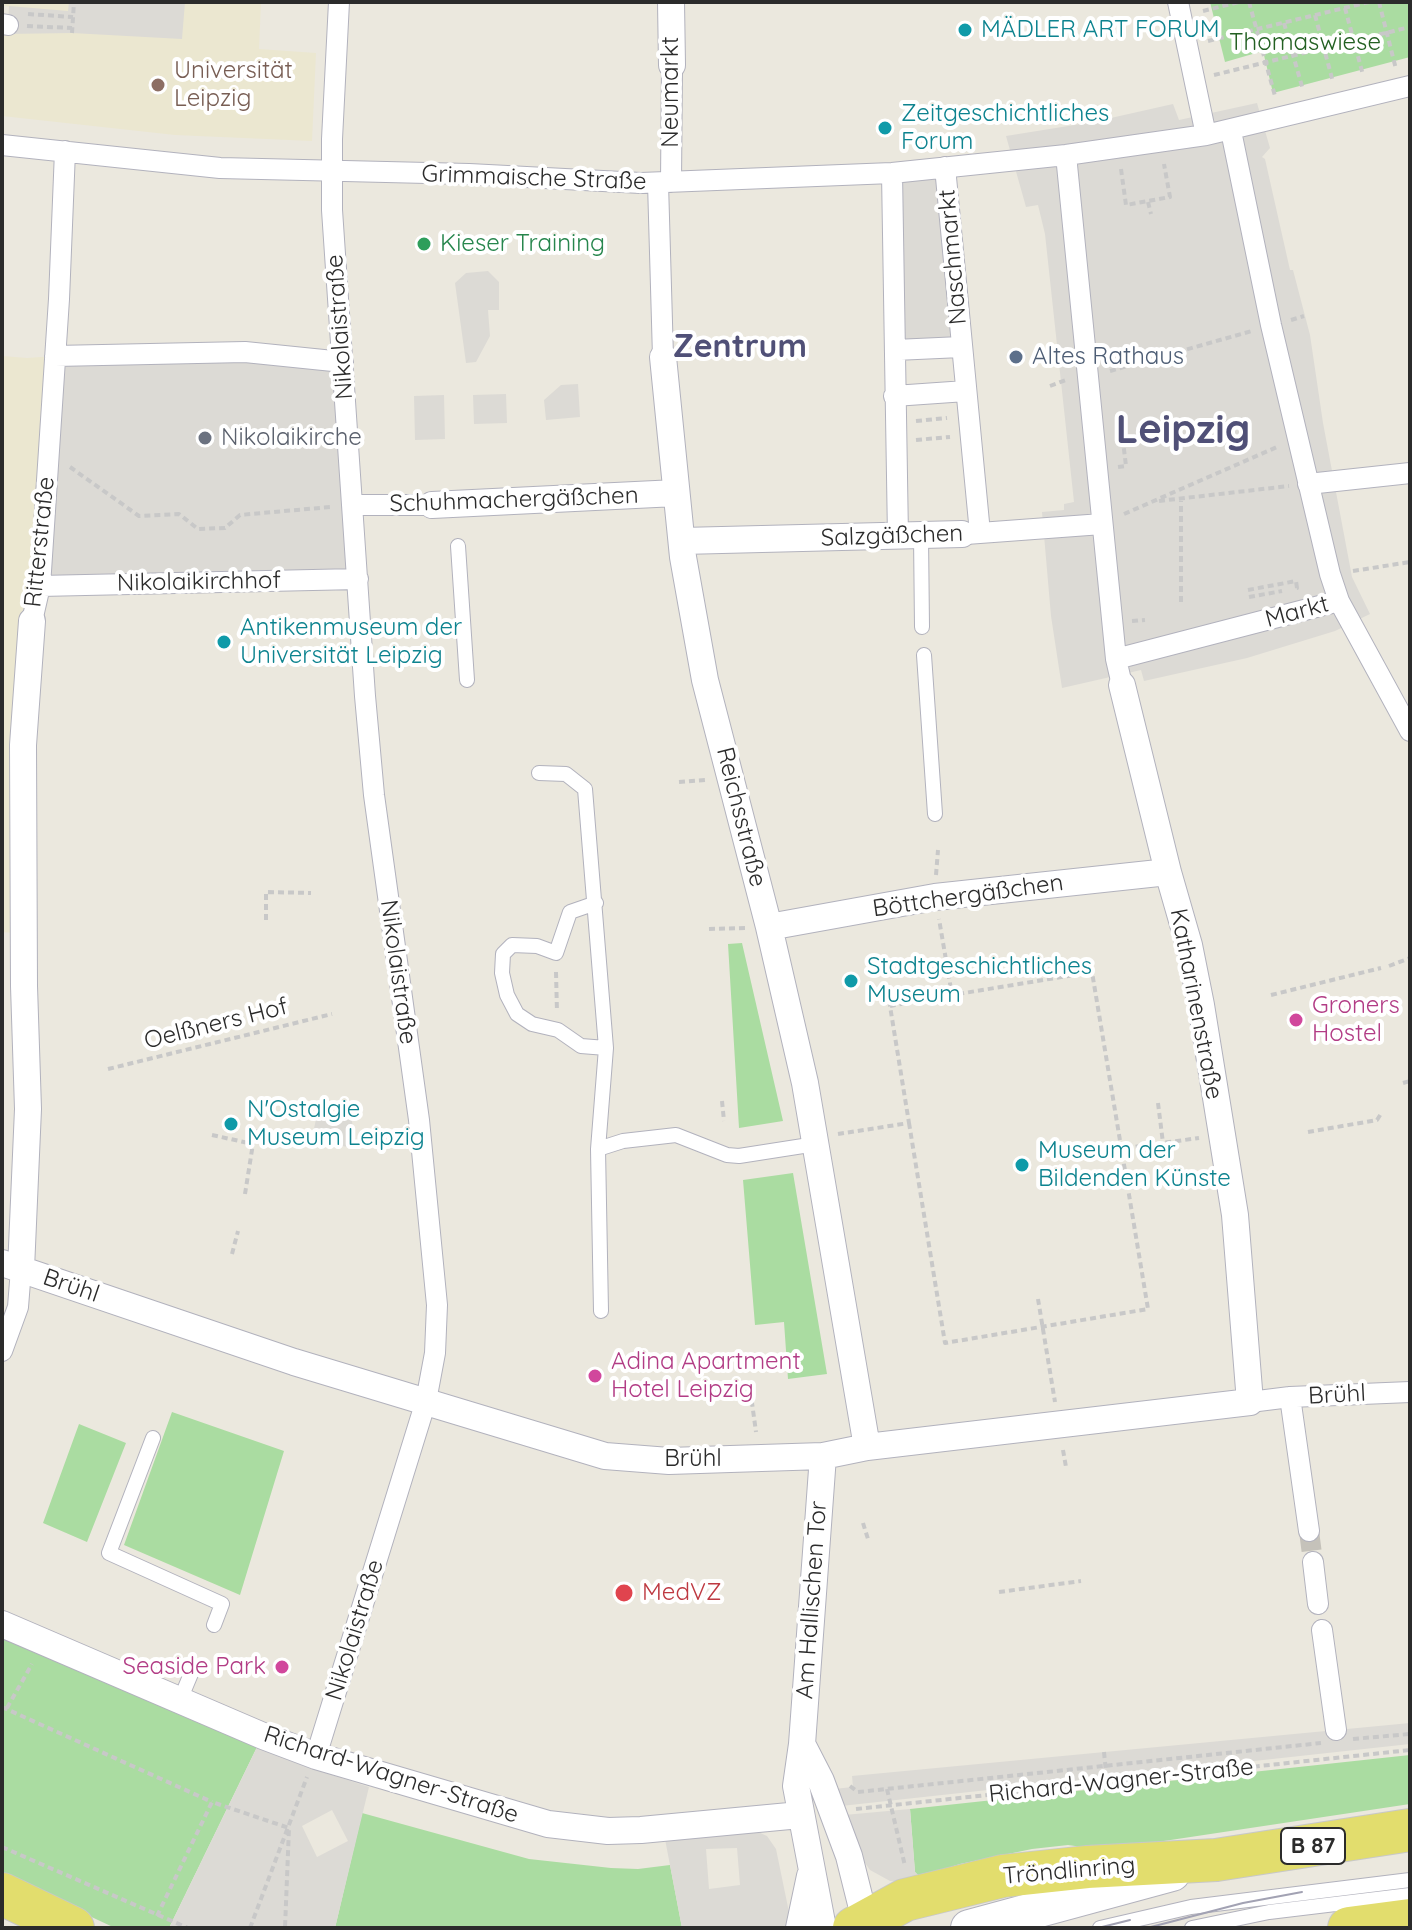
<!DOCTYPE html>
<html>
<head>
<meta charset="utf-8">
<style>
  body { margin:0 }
  #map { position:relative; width:1412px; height:1930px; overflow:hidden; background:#ebe8de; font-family:Quicksand,sans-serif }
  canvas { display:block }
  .frame { position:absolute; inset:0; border:4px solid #2b2b2b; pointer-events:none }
</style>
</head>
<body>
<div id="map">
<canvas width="1412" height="1930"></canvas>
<div class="frame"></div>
</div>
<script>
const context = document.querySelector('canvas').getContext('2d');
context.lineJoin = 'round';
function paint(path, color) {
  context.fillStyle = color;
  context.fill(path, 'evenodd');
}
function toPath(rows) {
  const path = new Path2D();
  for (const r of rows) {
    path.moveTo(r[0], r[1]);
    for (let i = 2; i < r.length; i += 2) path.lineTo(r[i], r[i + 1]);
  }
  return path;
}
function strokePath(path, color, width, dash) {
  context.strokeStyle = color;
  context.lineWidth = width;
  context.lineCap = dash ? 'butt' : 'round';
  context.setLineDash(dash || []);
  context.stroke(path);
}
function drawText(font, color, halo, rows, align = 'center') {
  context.font = font + ' Quicksand,sans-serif';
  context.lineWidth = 8;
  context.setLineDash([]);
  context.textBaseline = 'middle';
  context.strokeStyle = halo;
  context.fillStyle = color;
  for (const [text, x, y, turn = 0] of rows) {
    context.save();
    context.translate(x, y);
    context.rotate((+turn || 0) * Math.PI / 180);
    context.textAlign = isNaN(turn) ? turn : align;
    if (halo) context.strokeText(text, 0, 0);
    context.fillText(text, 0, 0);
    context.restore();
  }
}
const education = toPath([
  [2,2,261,2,259,49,316,53,312,141,175,135,2,116,2,34,8,25,9,7,2,5],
  [2,356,27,358,55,356,24,934,2,932]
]);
const green = toPath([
  [1210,2,1410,2,1410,57,1273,93,1263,51,1225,62],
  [742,943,783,1121,739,1128,728,944],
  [793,1173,827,1374,788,1379,784,1322,755,1325,743,1180],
  [172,1412,284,1451,240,1595,124,1545],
  [79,1424,126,1443,87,1542,43,1523],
  [2,1634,258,1745,169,1928,115,1928,2,1875],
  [1410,1755,1410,1804,1104,1850,1068,1845,1032,1849,960,1864,920,1877,915,1872,910,1809],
  [362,1813,529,1859,611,1868,638,1869,670,1865,682,1928,335,1928]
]);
const plaza = toPath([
  [69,2,185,2,182,39,72,33,5,34,8,25,9,6,68,11],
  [1257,103,1270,148,1262,157,1265,159,1290,270,1293,270,1310,335,1323,423,1352,577,1370,614,1335,631,1247,658,1144,681,1141,670,1062,688,1051,616,1042,512,1064,510,1064,504,1074,502,1045,234,1038,205,1026,207,1006,136,1093,122,1173,104,1179,120],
  [945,167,961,347,895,350,892,173],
  [488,271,499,282,499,310,488,310,490,336,476,362,466,363,455,283,466,273],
  [55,356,343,362,358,579,40,586],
  [578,384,580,417,546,420,544,400,561,385],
  [506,394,507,423,474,424,473,395],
  [444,395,445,439,415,440,414,396],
  [350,1111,357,1148,311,1142,317,1115],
  [1410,1723,1410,1744,841,1806,834,1789,853,1787,852,1776],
  [258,1745,311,1768,369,1787,335,1928,169,1928],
  [332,1810,348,1841,317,1857,302,1826],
  [910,1809,915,1872,920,1877,901,1882,890,1881,870,1870,858,1853,844,1815],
  [756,1831,767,1836,776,1849,790,1917,790,1928,682,1928,665,1839],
  [737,1848,740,1885,709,1889,706,1849]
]);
const pedestrianTunnel = toPath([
  [1309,1531,1313,1562]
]);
const path = toPath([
  [1249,2,1275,96],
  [1379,2,1396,69],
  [1345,8,1363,75],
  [1203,11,1239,2],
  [28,14,73,17],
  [1315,15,1333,82],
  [1284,23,1303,90],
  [27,26,72,28],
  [72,33,74,2],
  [1208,41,1369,2],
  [1214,75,1410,27],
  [1121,169,1126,205,1170,197,1164,164],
  [1148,202,1151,214],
  [1291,320,1304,316],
  [1110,371,1252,331],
  [1050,386,1066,380],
  [916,421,947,418],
  [916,440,950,437],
  [70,467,139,516,179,514,198,529,225,528,240,515,330,507],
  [1118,467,1126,466,1122,433],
  [1159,501,1289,486],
  [1124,514,1277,447],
  [1353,571,1410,562],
  [1248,590,1296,581,1297,588,1294,588],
  [1249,597,1282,591],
  [1181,602,1181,501],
  [1132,621,1145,620],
  [679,782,706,780],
  [936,875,938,850],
  [266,920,266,892,311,893],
  [709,929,746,928],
  [1389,966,1410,958],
  [556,972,557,1012],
  [1271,995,1381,968],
  [108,1069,332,1014],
  [1403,1083,1410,1081],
  [722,1101,724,1121],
  [1158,1103,1163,1143],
  [909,1123,945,1343,1148,1309,1092,972,952,995],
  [1308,1132,1377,1120,1382,1112],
  [838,1134,909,1123,890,1006,952,995,939,919],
  [212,1135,253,1144],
  [1096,1152,1199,1138],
  [245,1194,255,1131,272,1132],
  [232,1254,238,1231],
  [1038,1299,1055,1402],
  [749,1381,756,1432],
  [1063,1450,1066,1467],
  [863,1523,868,1539],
  [999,1592,1081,1581],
  [2,1707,212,1802],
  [7,1708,32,1664],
  [1353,1739,1410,1734],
  [1104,1752,1107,1782],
  [850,1786,858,1792,1321,1743],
  [887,1789,905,1866],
  [856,1809,1410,1750],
  [2,1847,188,1928],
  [157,1916,212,1802,289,1828,285,1928],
  [250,1928,307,1777]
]);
const service = toPath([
  [921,536,922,627],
  [458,546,467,680],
  [924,655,935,814],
  [539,773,566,774,585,789,606,1048,598,1149,601,1311],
  [596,903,570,912,556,953,537,946,512,945,503,954,502,973,507,995,517,1014,532,1024,558,1030,581,1046,606,1048],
  [598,1149,623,1141,676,1135,727,1155,739,1156,803,1146,817,1141],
  [153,1438,109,1553,222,1604,214,1625],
  [180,1700,193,1669],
  [1100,1928,1191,1907,1410,1880],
  [1192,1928,1269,1912,1410,1895]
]);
const pedestrian = toPath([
  [1178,2,1206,135],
  [2,24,8,25],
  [1231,131,1271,325,1330,574,1339,601,1410,731],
  [2,145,220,168,469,174,641,183,892,173,1066,155,1206,135,1410,86],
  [1066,155,1116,659,1122,685],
  [945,167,980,533],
  [892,173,898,537],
  [671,182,672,65],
  [658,183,663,357],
  [895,350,961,347],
  [55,356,245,352,343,362],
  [894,396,966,391],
  [1308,484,1410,473],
  [353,505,432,505],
  [966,534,1102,524],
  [40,586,358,579],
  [32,621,40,586,59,299,65,151],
  [1116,659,1339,601],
  [2,1351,18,1307,21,1269],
  [1290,1397,1309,1531],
  [1250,1402,1290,1397,1410,1392],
  [1313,1562,1318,1604],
  [1322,1630,1336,1730],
  [316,1756,426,1401,435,1353,437,1305,419,1120,374,795,365,696,332,210,332,139,339,2]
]);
const minor = toPath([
  [671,2,672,65],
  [663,357,683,557,705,680,769,927,805,1083,867,1447],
  [432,505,676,493],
  [682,541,962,534],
  [769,927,935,897,1168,872],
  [2,1263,294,1362,605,1456,669,1461,823,1456,867,1447,1250,1402,1235,1215,1201,1005,1189,945,1168,872,1122,685],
  [21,1269,28,1109,24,986,23,745,32,621],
  [823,1456,802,1744,796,1786,823,1928],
  [2,1624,263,1736,316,1756,548,1824,608,1831,641,1830,800,1815],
  [802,1744,821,1781,849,1856,867,1928],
  [799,1928,810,1876]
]);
const secondary = toPath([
  [969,1928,1172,1873]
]);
const primary = toPath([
  [2,1894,73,1928],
  [854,1928,905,1900,1003,1876,1087,1867,1216,1860,1410,1830],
  [1349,1928,1410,1920]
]);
const tram = toPath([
  [1098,1928,1130,1920],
  [1147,1928,1243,1903,1302,1892]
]);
const markers = [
  [965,30,8,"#0f9aa8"],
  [158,85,8,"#8d6e63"],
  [885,128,8,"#0f9aa8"],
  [424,244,8,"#2e9e5b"],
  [1016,357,8,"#5c6f8a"],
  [205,438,8,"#6b7280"],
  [224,642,8,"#0f9aa8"],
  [851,981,8,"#0f9aa8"],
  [1296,1020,8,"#d1479c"],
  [231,1124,8,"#0f9aa8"],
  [1022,1165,8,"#0f9aa8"],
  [595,1376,8,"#d1479c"],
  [624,1593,10,"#e0444e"],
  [282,1667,8,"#d1479c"]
];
const shields = [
  [1313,1846,64]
];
const shieldNames = [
  ["B 87",1313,1846]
];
const cultureNames = [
  ["MÄDLER ART FORUM",981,30],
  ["Zeitgeschichtliches",901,114],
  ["Forum",901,142],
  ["Antikenmuseum der",240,628],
  ["Universität Leipzig",240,656],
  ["Stadtgeschichtliches",867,967],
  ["Museum",867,995],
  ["N'Ostalgie",247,1110],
  ["Museum Leipzig",247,1138],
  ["Museum der",1038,1151],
  ["Bildenden Künste",1038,1179]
];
const parkNames = [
  ["Thomaswiese",1305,43]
];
const educationNames = [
  ["Universität",174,71],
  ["Leipzig",174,99]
];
const streetNames = [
  ["Neumarkt",671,92,-90],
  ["Grimmaische Straße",534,178,2],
  ["Naschmarkt",953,257,-95],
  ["Nikolaistraße",340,327,-94],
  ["Schuhmachergäßchen",514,500,-2],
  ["Salzgäßchen",892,536,-2],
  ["Ritterstraße",40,542,-84],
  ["Nikolaikirchhof",199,582,-1],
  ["Markt",1297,612,-15],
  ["Reichsstraße",741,817,76],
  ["Böttchergäßchen",968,896,-8],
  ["Nikolaistraße",398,972,82],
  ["Katharinenstraße",1196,1004,79],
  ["Oelßners Hof",216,1024,-14],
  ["Brühl",71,1286,19],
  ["Brühl",1337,1395,-3],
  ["Brühl",693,1459],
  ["Am Hallischen Tor",812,1600,-86],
  ["Nikolaistraße",355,1630,-73],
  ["Richard-Wagner-Straße",391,1775,18],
  ["Richard-Wagner-Straße",1121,1781,-6],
  ["Tröndlinring",1069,1871,-5]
];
const leisureNames = [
  ["Kieser Training",440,244]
];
const serviceNames = [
  ["Altes Rathaus",1032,357]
];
const worshipNames = [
  ["Nikolaikirche",221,438]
];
const hotelNames = [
  ["Groners",1312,1006],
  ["Hostel",1312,1034],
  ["Adina Apartment",611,1362],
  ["Hotel Leipzig",611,1390],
  ["Seaside Park",266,1667,"right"]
];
const healthNames = [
  ["MedVZ",642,1593]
];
const districtNames = [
  ["Zentrum",740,347]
];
const townNames = [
  ["Leipzig",1183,431]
];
paint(education, '#ebe7d0');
paint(green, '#aadca1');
paint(plaza, '#dcdad5');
strokePath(pedestrianTunnel, '#c5c2ba', 20, [20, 10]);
strokePath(service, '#b2b2bd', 16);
strokePath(pedestrian, '#b2b2bd', 22);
strokePath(minor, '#b2b2bd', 28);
strokePath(secondary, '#b2b2bd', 38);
strokePath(primary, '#c8c8c8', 44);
strokePath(path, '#c8c8c8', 4, [6, 4]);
strokePath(service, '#fff', 14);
strokePath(pedestrian, '#fff', 20);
strokePath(minor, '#fff', 26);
strokePath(secondary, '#fff', 36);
strokePath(primary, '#e2dd6d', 42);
strokePath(tram, '#a2a2b3', 2);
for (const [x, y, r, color] of markers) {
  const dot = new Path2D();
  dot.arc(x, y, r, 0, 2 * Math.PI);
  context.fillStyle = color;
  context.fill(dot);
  strokePath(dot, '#fff', 3);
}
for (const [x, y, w] of shields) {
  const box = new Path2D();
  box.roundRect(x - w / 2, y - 18, w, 36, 6);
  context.fillStyle = '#fff';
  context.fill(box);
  strokePath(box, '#2b2b2b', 2);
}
drawText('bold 22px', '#2b2b2b', null, shieldNames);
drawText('24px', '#0d838f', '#fff', cultureNames, 'left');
drawText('24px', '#236022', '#fff', parkNames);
drawText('24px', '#785e54', '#fff', educationNames, 'left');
drawText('24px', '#2b2b2b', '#fff', streetNames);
drawText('24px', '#27864d', '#fff', leisureNames, 'left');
drawText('24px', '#4e5e75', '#fff', serviceNames, 'left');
drawText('24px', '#5b616d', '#fff', worshipNames, 'left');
drawText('24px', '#b23c85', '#fff', hotelNames, 'left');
drawText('24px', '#be3a42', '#fff', healthNames, 'left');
drawText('bold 32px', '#505077', '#fff', districtNames);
drawText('bold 40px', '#505077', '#fff', townNames);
</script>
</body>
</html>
